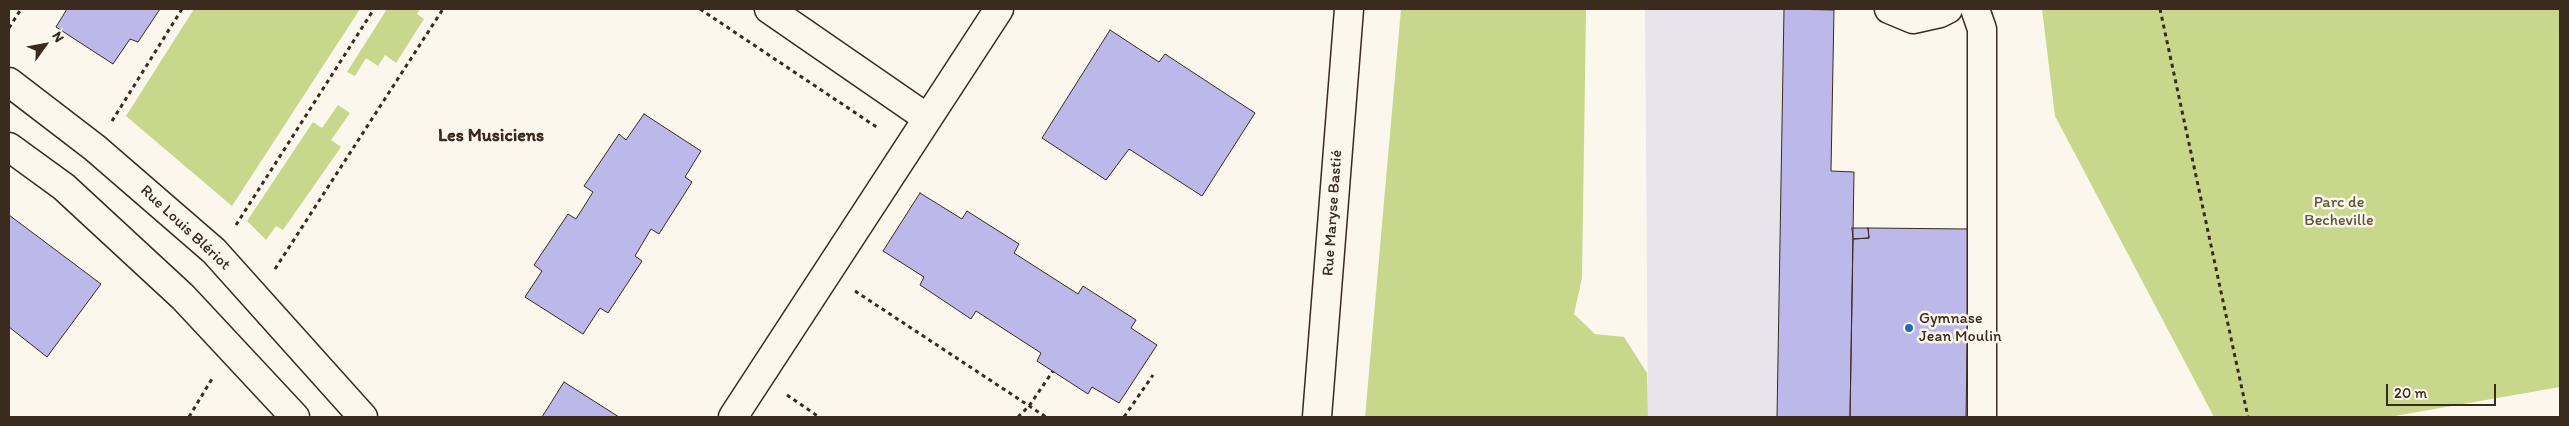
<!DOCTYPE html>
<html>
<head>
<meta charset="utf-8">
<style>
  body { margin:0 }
  #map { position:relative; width:2569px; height:426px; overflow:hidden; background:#fbf7ec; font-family:Itim,sans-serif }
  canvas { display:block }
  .frame { position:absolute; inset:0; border:10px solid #3b2a1e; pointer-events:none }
  .north { position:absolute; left:20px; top:20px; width:50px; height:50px; -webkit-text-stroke:4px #fbf7ec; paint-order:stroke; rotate:58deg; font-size:14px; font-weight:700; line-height:20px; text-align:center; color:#3b2a1e }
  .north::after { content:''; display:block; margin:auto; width:18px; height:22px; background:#3b2a1e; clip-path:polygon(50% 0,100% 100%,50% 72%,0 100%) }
  .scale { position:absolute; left:2386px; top:384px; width:110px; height:22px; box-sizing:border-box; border:2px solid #3b2a1e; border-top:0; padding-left:6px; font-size:15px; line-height:18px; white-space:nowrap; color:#3b2a1e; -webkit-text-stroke:4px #fbf7ec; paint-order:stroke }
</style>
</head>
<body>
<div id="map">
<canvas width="2569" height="426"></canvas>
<div class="frame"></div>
<div class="north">N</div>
<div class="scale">20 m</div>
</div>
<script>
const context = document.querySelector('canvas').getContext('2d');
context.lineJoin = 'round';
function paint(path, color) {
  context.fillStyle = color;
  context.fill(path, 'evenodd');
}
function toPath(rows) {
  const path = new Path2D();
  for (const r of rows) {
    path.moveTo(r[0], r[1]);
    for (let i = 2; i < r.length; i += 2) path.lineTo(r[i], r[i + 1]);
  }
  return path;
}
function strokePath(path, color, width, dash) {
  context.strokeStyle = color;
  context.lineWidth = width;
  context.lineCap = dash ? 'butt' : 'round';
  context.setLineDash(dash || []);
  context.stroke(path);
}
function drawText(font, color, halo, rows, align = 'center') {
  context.font = font + ' Itim,sans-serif';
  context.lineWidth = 5;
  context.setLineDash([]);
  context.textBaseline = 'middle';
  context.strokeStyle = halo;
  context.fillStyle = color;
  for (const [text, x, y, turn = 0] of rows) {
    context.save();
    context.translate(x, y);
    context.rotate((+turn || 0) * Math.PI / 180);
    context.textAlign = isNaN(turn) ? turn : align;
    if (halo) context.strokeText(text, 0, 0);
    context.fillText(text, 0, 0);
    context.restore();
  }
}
const built = toPath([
  [1645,9,1834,10,1831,171,1854,172,1850,417,1648,417]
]);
const green = toPath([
  [194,9,360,9,232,206,126,116],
  [387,9,420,9,417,14,424,19,396,63,385,55,378,66,366,58,355,76,347,72],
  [1401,9,1588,9,1586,10,1582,278,1574,314,1595,334,1624,337,1647,373,1648,417,1365,417],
  [2042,9,2560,9,2560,387,2389,417,2214,417,2055,116],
  [338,105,350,113,331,140,341,147,283,230,276,226,266,240,247,221,313,122,322,128]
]);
const building = toPath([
  [67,9,160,9,138,42,130,39,113,64,56,27,67,9],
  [1784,9,1834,10,1831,171,1854,172,1850,417,1777,417,1784,9],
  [1110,30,1159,62,1165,54,1255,113,1202,196,1129,149,1106,180,1042,138,1110,30],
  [644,114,701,151,685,177,692,182,659,234,651,229,635,256,642,261,608,313,600,308,583,334,525,297,542,271,534,265,568,214,576,219,593,192,584,186,619,134,626,140,644,114],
  [920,193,962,219,967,211,1019,244,1014,253,1078,294,1083,286,1136,320,1131,328,1157,345,1119,403,1092,387,1088,394,1037,361,1041,353,976,311,971,319,920,285,924,277,883,251,920,193],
  [9,215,101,284,47,357,9,327,9,215],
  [1852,228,1868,228,1869,238,1853,239,1852,228],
  [1868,228,1969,229,1966,417,1850,417,1853,239,1869,238,1868,228],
  [564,382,619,417,542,417,564,382]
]);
const path = toPath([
  [700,9,878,128],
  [2160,9,2248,417],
  [9,28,21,9],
  [112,121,182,9],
  [236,225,374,9],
  [275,269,443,9],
  [855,291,1046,417],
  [787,395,819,417],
  [189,417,213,377],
  [1018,417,1029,406,1053,371],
  [1124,417,1153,375]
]);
const minor = toPath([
  [769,9,927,118],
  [1889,9,1913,19,1940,13,1948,9],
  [1975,9,1982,29,1982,417],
  [9,82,95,148,214,251,363,417],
  [9,147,64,187,183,297,295,417],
  [733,417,999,9],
  [1317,417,1349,9]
]);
const markers = [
  [1909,328,5,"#1f6fb2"]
];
const parkNames = [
  ["Parc de",2339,203],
  ["Becheville",2339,221]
];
const streetNames = [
  ["Rue Maryse Bastié",1333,213,-86],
  ["Rue Louis Blériot",185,228,43]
];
const poiNames = [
  ["Gymnase",1919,319],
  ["Jean Moulin",1919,337]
];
const neighbourhoodNames = [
  ["Les Musiciens",491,136]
];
paint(built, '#e8e4eb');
paint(green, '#c8d78b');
paint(building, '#bdb8ea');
strokePath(building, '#3b2a1e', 1);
strokePath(minor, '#3b2a1e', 31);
strokePath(path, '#3b2a1e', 3, [4, 4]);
strokePath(minor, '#fbf7ec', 28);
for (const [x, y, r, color] of markers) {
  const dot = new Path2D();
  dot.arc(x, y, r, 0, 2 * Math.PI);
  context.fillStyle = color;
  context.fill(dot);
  strokePath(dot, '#fbf7ec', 2);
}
drawText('16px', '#5e5539', '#fbf7ec', parkNames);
drawText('16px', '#3b2a1e', '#fbf7ec', streetNames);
drawText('16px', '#3b2a1e', '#fbf7ec', poiNames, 'left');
drawText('bold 18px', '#3b2a1e', '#fbf7ec', neighbourhoodNames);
</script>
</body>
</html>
